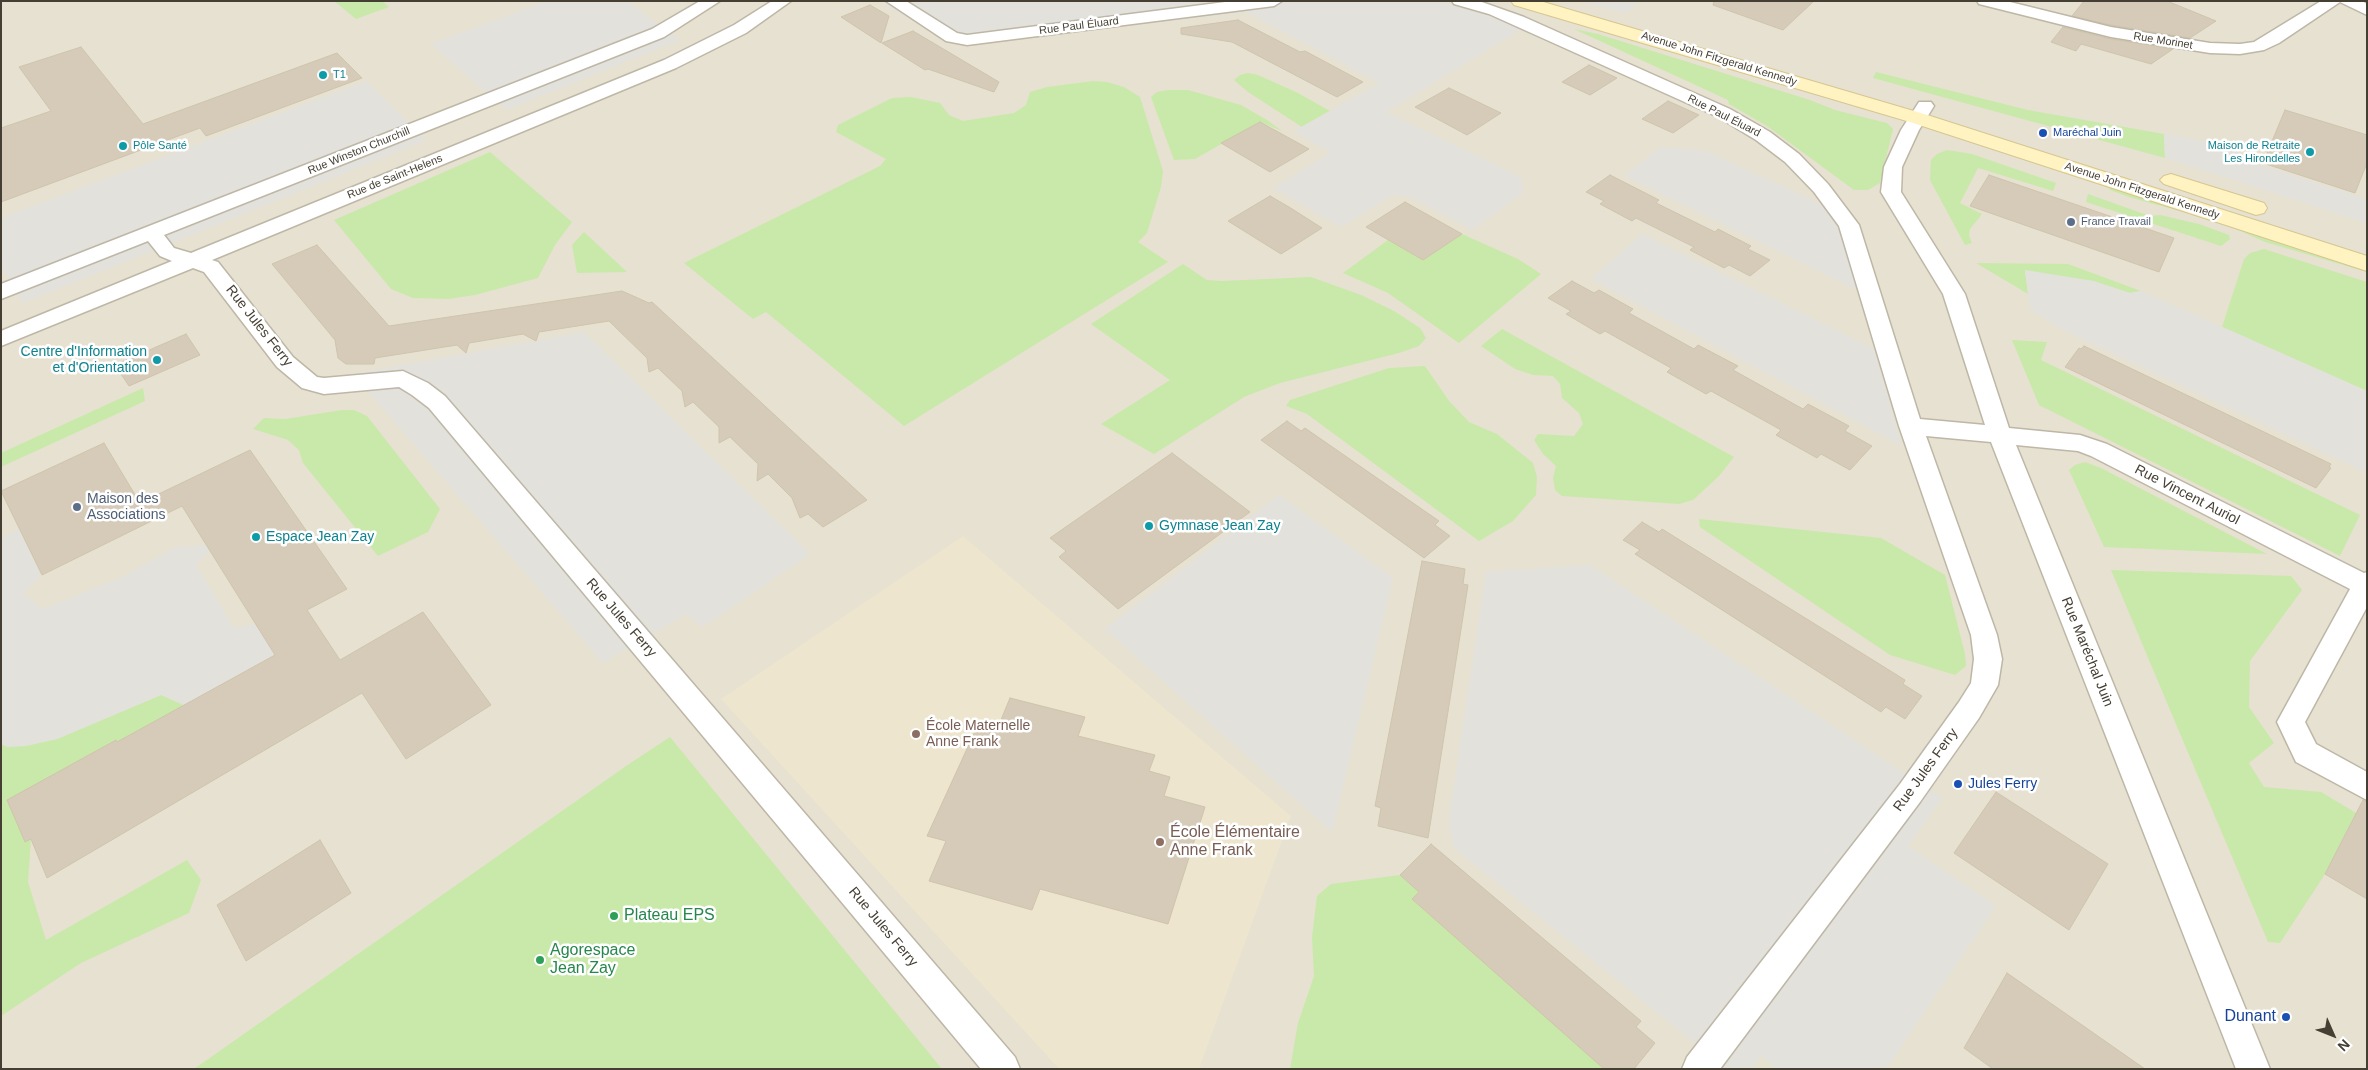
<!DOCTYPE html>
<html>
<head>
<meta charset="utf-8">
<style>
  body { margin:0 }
  #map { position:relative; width:2368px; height:1070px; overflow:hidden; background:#f3efe4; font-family:Arial,sans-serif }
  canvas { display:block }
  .frame { position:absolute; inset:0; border:2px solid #453f33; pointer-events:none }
  .north { position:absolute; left:2308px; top:1010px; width:50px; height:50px; -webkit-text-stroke:4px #fff; paint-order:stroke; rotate:134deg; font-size:14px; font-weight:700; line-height:20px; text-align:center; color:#453f33 }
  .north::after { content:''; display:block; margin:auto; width:18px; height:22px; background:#453f33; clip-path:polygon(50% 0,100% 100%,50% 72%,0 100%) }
</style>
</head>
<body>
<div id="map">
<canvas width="2368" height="1070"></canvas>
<div class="frame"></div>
<div class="north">N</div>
</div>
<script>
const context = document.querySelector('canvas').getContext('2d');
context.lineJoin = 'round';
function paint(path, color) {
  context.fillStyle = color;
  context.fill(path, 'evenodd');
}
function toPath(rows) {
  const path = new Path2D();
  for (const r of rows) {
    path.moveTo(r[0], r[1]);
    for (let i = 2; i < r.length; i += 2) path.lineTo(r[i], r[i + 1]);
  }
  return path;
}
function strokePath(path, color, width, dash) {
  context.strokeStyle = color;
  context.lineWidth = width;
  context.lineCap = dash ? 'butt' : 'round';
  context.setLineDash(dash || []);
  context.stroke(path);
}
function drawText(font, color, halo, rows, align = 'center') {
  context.font = font + ' Arial,sans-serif';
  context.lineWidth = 5;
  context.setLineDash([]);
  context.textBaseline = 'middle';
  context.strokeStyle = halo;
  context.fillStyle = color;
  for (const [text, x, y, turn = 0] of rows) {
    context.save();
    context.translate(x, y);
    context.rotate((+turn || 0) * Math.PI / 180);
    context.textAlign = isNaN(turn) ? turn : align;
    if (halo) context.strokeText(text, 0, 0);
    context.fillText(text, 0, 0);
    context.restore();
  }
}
const residential = toPath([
  [1,1,2367,1,2367,1069,1,1069]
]);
const education = toPath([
  [963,536,1291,816,1199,1069,1059,1069,721,699]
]);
const green = toPath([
  [334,1,382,1,389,7,356,19],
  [1574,29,1598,34,1810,100,1835,110,1887,123,1893,129,1880,183,1868,190,1854,190,1767,126,1729,104,1728,100],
  [1876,72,2028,110,2164,134,2165,158,1873,78],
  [1248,73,1258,75,1298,93,1330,111,1302,127,1248,92,1234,80,1240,75],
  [1093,81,1107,82,1124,87,1140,97,1163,171,1161,187,1147,233,1138,242,1168,262,904,426,766,312,753,319,684,263,880,166,886,159,836,132,838,125,892,98,911,97,940,103,949,115,963,121,1014,113,1026,105,1030,92,1047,87],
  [1168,90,1188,90,1241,105,1267,120,1282,131,1260,122,1195,159,1174,160,1151,97,1157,92],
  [1947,150,1972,154,2056,183,2053,191,1978,168,1960,203,1982,214,1970,229,1969,236,1972,243,1965,245,1930,180,1931,160,1937,154],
  [490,152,572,222,555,245,538,278,475,295,448,299,413,298,391,289,334,220],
  [2107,183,2367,269,2367,272,2265,242,2236,229,2187,213,2132,198,2110,190],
  [2088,194,2150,216,2160,215,2199,224,2229,235,2230,239,2221,246,2086,202],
  [584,232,627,272,577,273,572,245],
  [1462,234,1518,259,1541,274,1459,343,1388,293,1343,273,1388,240,1423,260],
  [2264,249,2367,282,2367,391,2222,327,2244,259,2250,253],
  [1976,263,2068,264,2141,291,2130,293,2093,281,2025,271,2028,294],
  [1183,264,1207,280,1221,281,1311,277,1361,295,1394,311,1420,328,1426,338,1419,346,1399,353,1280,383,1244,397,1154,454,1101,424,1170,380,1091,324],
  [1502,329,1734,457,1719,476,1693,500,1679,504,1562,496,1555,490,1553,478,1556,466,1543,454,1534,440,1538,434,1574,436,1583,424,1579,413,1562,398,1560,384,1553,376,1533,375,1515,369,1481,346],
  [2012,340,2047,342,2041,360,2360,515,2340,556,2039,405],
  [1425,366,1449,401,1469,422,1497,434,1533,463,1537,477,1536,495,1513,521,1479,541,1307,414,1286,406,1290,400,1389,368],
  [143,388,145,401,1,467,1,453],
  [342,410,354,410,367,416,440,509,428,532,378,556,303,463,299,450,288,440,253,429,264,418,285,419],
  [2085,462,2101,468,2267,554,2104,547,2069,470,2075,465],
  [1699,519,1881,538,1945,575,1965,654,1966,666,1955,675,1890,655,1700,527],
  [2111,570,2291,576,2302,590,2250,661,2249,707,2274,743,2249,763,2264,787,2321,792,2356,813,2325,874,2280,943,2268,942],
  [161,695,184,705,117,742,115,740,8,800,31,839,28,882,46,940,187,860,201,880,189,913,81,963,1,1016,1,744,8,747,57,739],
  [670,737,942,1069,194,1069,629,764],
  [1400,875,1419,892,1412,899,1603,1068,1620,1069,1290,1069,1298,1023,1314,976,1312,937,1317,896,1331,884]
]);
const parking = toPath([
  [547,1,626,1,680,40,506,110,431,44],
  [891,1,1441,1,1525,27,1386,112,1521,177,1523,193,1472,230,1411,197,1393,195,1341,227,1273,188,1330,153,1294,131,1379,83,1246,12,960,45,947,40,883,4],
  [1580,1,1638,1,1639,2,1625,13],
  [366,81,427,140,23,303,1,266,1,218],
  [2164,134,2215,143,2218,140,2241,153,2245,160,2367,199,2367,223,2165,158],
  [1660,147,1706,151,1819,203,1840,222,1859,291,1625,176],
  [1642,234,1874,349,1902,446,1591,279],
  [2025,270,2093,281,2130,293,2141,291,2367,391,2367,473,2061,329,2030,309],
  [584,332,810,554,703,627,686,614,603,663,353,374],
  [1279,495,1393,578,1332,832,1105,629],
  [19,529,42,575,23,593,42,609,120,578,176,547,207,545,210,550,196,565,234,628,256,624,301,640,184,705,161,695,57,739,26,746,8,747,1,744,1,538],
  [1590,565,1942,798,1908,846,1996,906,1886,1069,1776,1069,1761,1056,1752,1069,1727,1069,1453,847,1449,819,1486,572]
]);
const building = toPath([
  [1714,1,1814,1,1783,30,1713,5,1714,1],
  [2084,1,2167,1,2216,21,2190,38,2111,25,2072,16,2084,1],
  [870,5,889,16,881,43,841,17,870,5],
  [1238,20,1300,52,1305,51,1363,82,1337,97,1232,42,1181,34,1181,28,1238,20],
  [2063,27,2111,39,2173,49,2151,64,2081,44,2076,51,2051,42,2063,27],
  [913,31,999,82,994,92,928,69,925,70,882,43,913,31],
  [81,47,143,124,337,53,362,78,206,136,200,128,1,202,1,128,51,111,19,67,81,47],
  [1589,65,1617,78,1590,95,1562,82,1589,65],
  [1449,88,1501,113,1467,135,1415,107,1449,88],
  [1668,101,1699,115,1673,133,1642,119,1668,101],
  [2285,110,2367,135,2367,163,2355,193,2263,163,2285,110],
  [1260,122,1309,149,1270,172,1221,143,1260,122],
  [1610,175,1659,200,1656,203,1715,232,1718,229,1751,246,1748,249,1770,260,1750,276,1729,265,1724,268,1690,250,1694,247,1636,218,1632,221,1600,204,1604,201,1586,192,1610,175],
  [1989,175,2174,238,2159,272,1970,206,1989,175],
  [1270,196,1289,207,1322,228,1281,254,1228,221,1270,196],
  [1405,202,1462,234,1423,260,1366,227,1405,202],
  [317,245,389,326,622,291,649,303,652,302,867,500,823,527,808,514,800,518,792,498,768,474,757,481,758,464,730,437,719,443,719,427,693,402,685,407,682,391,658,368,649,372,647,358,609,321,539,332,536,341,523,334,469,343,466,353,457,345,375,358,374,364,346,364,338,358,335,340,272,264,317,245],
  [1572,281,1594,293,1599,290,1633,309,1629,313,1694,349,1698,345,1738,366,1733,370,1803,409,1808,404,1849,426,1845,431,1872,446,1850,470,1821,454,1817,458,1776,435,1781,430,1711,391,1706,394,1667,372,1671,368,1605,331,1600,334,1566,314,1571,311,1548,298,1572,281],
  [186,334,200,355,129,386,115,365,186,334],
  [2084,346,2331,464,2329,467,2331,468,2316,488,2065,367,2079,348,2081,349,2084,346],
  [1287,421,1301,431,1305,428,1439,521,1435,525,1450,536,1424,558,1261,440,1287,421],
  [104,443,140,503,250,450,347,589,307,610,340,660,423,612,491,705,406,759,362,693,47,878,31,839,25,842,7,800,116,740,117,742,275,655,182,506,42,575,1,491,104,443],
  [1172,453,1250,512,1118,609,1059,557,1066,551,1050,538,1172,453],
  [1642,522,1659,532,1662,529,1905,680,1903,684,1922,696,1905,719,1886,707,1881,712,1635,554,1640,550,1623,540,1642,522],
  [1422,561,1465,569,1463,584,1468,585,1428,838,1378,826,1381,808,1375,806,1422,561],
  [1010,698,1085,717,1078,736,1155,755,1149,771,1170,777,1164,796,1205,807,1168,924,1040,889,1032,910,929,881,946,841,927,836,977,727,996,732,1010,698],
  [1996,792,2108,864,2069,930,1954,853,1996,792],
  [2363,800,2367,802,2367,899,2325,874,2363,800],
  [320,840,351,893,246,961,217,905,320,840],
  [1431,844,1641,1021,1636,1027,1655,1043,1634,1069,1604,1069,1412,899,1419,892,1400,875,1431,844],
  [2007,973,2072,1018,2145,1069,1993,1069,1964,1048,2007,973]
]);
const street = toPath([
  [700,1,720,1,664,37,164,235,174,248,191,253,664,60,734,25,772,1,791,1,746,33,676,68,212,260,218,262,293,357,317,377,324,378,403,371,428,383,445,396,1015,1057,1020,1069,981,1069,429,408,412,395,399,387,324,394,302,388,277,367,204,272,193,268,1,346,1,331,172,261,160,256,148,241,1,299,1,284,652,29,700,1],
  [886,1,906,1,957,33,967,35,1233,1,1282,1,1274,6,967,45,946,41,886,1],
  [1452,1,1479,1,1524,17,1730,109,1770,132,1799,154,1828,184,1859,225,1920,419,1985,425,1943,294,1881,192,1884,167,1901,130,1919,102,1931,102,1934,106,1919,130,1902,167,1901,192,1965,294,2009,428,2080,435,2107,444,2364,573,2367,572,2367,607,2305,722,2316,744,2367,772,2367,800,2296,762,2277,722,2350,589,2091,456,2078,451,2016,445,2270,1069,2236,1069,1991,442,1926,436,1997,635,2002,659,1998,685,1979,718,1920,802,1720,1069,1682,1069,1687,1057,1900,784,1959,702,1971,683,1974,659,1971,635,1899,426,1839,226,1814,192,1785,162,1756,140,1718,117,1489,14,1454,4,1452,1],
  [1977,1,2006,1,2111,27,2210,43,2240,44,2254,42,2321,1,2362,1,2367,4,2367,15,2340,2,2279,43,2264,50,2240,54,2210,53,2111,37,1979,4,1977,1]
]);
const secondary = toPath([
  [1511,1,1540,1,1924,114,2367,256,2367,271,1910,122,1514,5,1511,1],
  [2171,174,2264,203,2267,208,2264,213,2256,215,2164,184,2160,180,2164,176,2171,174]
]);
const markers = [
  [323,75,5,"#0f9aa8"],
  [2043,133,5,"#1a4fb4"],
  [123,146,5,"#0f9aa8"],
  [2310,152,5,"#0f9aa8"],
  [2071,222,5,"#5c6f8a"],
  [157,360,5,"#0f9aa8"],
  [77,507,5,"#5c6f8a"],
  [1149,526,5,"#0f9aa8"],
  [256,537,5,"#0f9aa8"],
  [916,734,5,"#8d6e63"],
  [1958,784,5,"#1a4fb4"],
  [1160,842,5,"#8d6e63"],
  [614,916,5,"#2e9e5b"],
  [540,960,5,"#2e9e5b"],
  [2286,1017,5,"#1a4fb4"]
];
const farStreetnames = [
  ["Rue Paul Éluard",1079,26,-7],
  ["Rue Morinet",2163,41,9],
  ["Avenue John Fitzgerald Kennedy",1719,59,17],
  ["Rue Paul Éluard",1724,116,27],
  ["Rue Winston Churchill",359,151,-22],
  ["Rue de Saint-Helens",395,177,-22],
  ["Avenue John Fitzgerald Kennedy",2142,191,18]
];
const farCulturenames = [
  ["T1",333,75],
  ["Pôle Santé",133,146],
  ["Maison de Retraite",2300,146,"right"],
  ["Les Hirondelles",2300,159,"right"]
];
const farTransitnames = [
  ["Maréchal Juin",2053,133]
];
const farServicenames = [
  ["France Travail",2081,222]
];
const streetNames = [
  ["Rue Jules Ferry",259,326,52],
  ["Rue Vincent Auriol",2187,495,27],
  ["Rue Jules Ferry",621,618,49],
  ["Rue Maréchal Juin",2087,652,68],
  ["Rue Jules Ferry",1926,770,-54],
  ["Rue Jules Ferry",883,927,50]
];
const cultureNames = [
  ["Centre d'Information",147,352,"right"],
  ["et d'Orientation",147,368,"right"],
  ["Gymnase Jean Zay",1159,526],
  ["Espace Jean Zay",266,537]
];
const serviceNames = [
  ["Maison des",87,499],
  ["Associations",87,515]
];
const educationNames = [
  ["École Maternelle",926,726],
  ["Anne Frank",926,742]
];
const transitNames = [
  ["Jules Ferry",1968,784]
];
const nearEducationnames = [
  ["École Élémentaire",1170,833],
  ["Anne Frank",1170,851]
];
const nearLeisurenames = [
  ["Plateau EPS",624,916],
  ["Agorespace",550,951],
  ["Jean Zay",550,969]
];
const nearTransitnames = [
  ["Dunant",2276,1017]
];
paint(residential, '#e7e1d1');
paint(education, '#ede5cd');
paint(green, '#c9e9aa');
paint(parking, '#e3e1dc');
paint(building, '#d5cbb8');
strokePath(building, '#d0c4ab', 1);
strokePath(street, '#beb7a6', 3);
strokePath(secondary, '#d5c691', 2);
paint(street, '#fff');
paint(secondary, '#fff3c1');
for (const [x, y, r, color] of markers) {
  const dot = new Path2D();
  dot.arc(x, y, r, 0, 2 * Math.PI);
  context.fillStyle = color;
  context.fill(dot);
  strokePath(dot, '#fff', 2);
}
drawText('11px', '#453f33', '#fff', farStreetnames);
drawText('11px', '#0d838f', '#fff', farCulturenames, 'left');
drawText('11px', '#164399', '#fff', farTransitnames, 'left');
drawText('11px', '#4e5e75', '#fff', farServicenames, 'left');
drawText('14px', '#453f33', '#fff', streetNames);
drawText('14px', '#0d838f', '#fff', cultureNames, 'left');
drawText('14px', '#4e5e75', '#fff', serviceNames, 'left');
drawText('14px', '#785e54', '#fff', educationNames, 'left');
drawText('14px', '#164399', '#fff', transitNames, 'left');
drawText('16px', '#785e54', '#fff', nearEducationnames, 'left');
drawText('16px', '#27864d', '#fff', nearLeisurenames, 'left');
drawText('16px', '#164399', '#fff', nearTransitnames, 'right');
</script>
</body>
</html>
